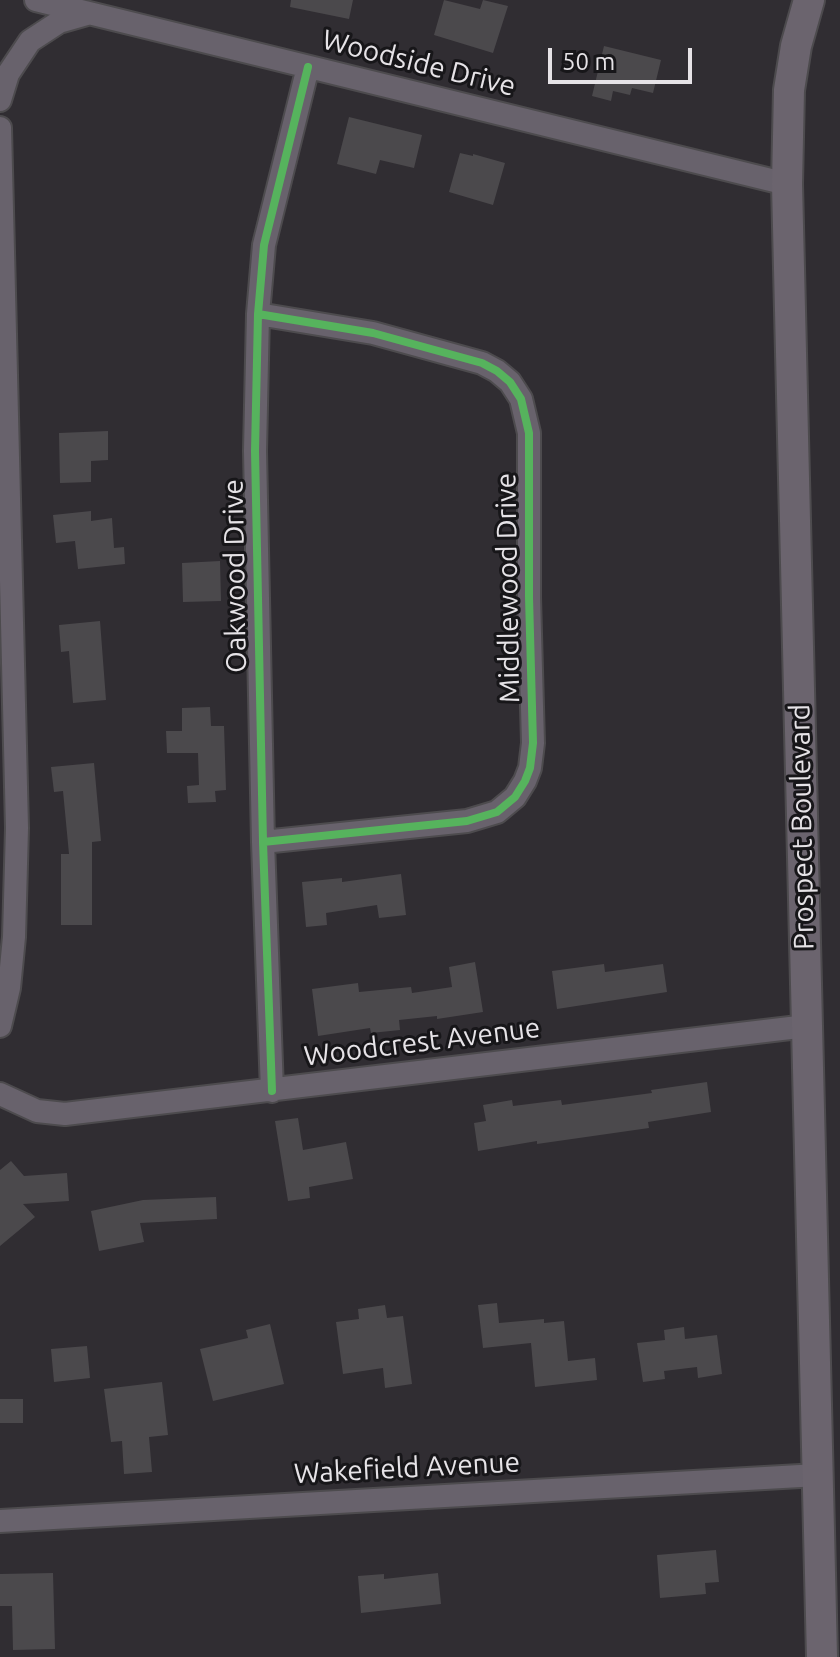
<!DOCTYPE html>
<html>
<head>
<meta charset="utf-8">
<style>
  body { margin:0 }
  #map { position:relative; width:840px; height:1657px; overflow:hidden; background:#302d32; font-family:Ubuntu,sans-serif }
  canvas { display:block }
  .scale { position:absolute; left:548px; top:48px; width:144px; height:36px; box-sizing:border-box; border:4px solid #e6e3e7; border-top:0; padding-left:10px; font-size:24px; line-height:28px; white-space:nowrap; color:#e6e3e7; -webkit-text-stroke:6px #171619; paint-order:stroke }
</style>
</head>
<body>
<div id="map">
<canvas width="840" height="1657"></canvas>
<div class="scale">50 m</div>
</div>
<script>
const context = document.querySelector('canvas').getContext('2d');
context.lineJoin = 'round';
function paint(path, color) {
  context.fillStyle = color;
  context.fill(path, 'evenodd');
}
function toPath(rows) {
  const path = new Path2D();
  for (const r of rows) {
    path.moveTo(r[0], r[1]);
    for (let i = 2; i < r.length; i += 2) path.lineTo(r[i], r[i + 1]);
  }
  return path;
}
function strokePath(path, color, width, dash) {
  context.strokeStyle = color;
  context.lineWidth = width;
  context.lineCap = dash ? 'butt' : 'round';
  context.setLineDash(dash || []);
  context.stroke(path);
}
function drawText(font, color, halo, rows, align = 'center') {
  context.font = font + ' Ubuntu,sans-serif';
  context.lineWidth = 6;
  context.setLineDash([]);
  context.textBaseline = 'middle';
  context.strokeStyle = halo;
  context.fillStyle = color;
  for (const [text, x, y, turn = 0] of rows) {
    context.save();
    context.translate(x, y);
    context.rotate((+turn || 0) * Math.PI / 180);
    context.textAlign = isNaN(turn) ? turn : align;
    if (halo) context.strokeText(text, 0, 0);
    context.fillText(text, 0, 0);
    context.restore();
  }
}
const building = toPath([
  [291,0,353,0,349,19,290,7],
  [444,0,480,9,483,0,508,6,493,53,434,35],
  [604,46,661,60,653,93,632,88,630,95,613,91,611,101,592,96],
  [349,117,422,135,414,168,380,160,376,174,337,164],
  [460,153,473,156,473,154,505,163,493,205,449,192],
  [108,431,108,460,91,461,91,482,60,483,59,433],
  [91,511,91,521,112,518,114,548,124,547,125,564,78,569,75,541,56,543,53,515],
  [220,561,221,601,183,602,182,563],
  [100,621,106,700,73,703,69,651,61,652,59,625],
  [210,707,211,726,224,726,226,790,215,791,216,802,188,803,187,786,199,785,198,753,167,753,166,731,182,731,182,708],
  [94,763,101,841,92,842,92,925,61,925,61,854,69,854,63,791,54,792,51,767],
  [401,874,406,915,379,918,377,905,326,913,327,925,306,927,302,882,342,878,342,882],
  [475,962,483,1012,437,1019,437,1016,399,1020,400,1030,371,1033,370,1028,318,1036,312,989,358,983,359,992,411,987,412,993,452,987,449,967],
  [604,964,605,972,663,964,667,992,557,1009,552,971],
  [707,1082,711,1112,648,1122,649,1128,537,1144,537,1141,478,1151,474,1123,486,1121,483,1105,512,1100,513,1106,561,1100,562,1105,652,1093,651,1090],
  [298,1118,303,1150,346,1142,353,1179,309,1187,310,1198,288,1201,275,1121],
  [11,1161,24,1176,67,1173,69,1201,23,1204,35,1217,0,1246,0,1170],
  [216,1197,217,1219,140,1223,144,1242,99,1251,91,1211,143,1200],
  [497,1303,499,1323,544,1319,544,1323,564,1321,568,1361,595,1358,597,1380,535,1387,531,1343,483,1348,478,1305],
  [385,1305,387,1318,403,1316,412,1384,385,1388,383,1368,343,1374,336,1322,359,1319,358,1309],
  [270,1324,284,1384,213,1401,200,1349,248,1338,246,1330],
  [684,1327,685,1339,717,1335,722,1374,698,1378,697,1367,664,1371,665,1379,643,1382,637,1343,665,1340,664,1330],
  [87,1346,90,1378,54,1382,51,1349],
  [162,1382,168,1435,149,1437,152,1472,124,1474,122,1441,111,1442,104,1389],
  [0,1399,23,1399,23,1423,0,1423],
  [716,1550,719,1582,705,1583,706,1594,660,1598,657,1555],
  [53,1573,55,1649,13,1650,12,1606,0,1606,0,1574],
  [438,1573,441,1604,361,1613,358,1576,384,1574,384,1579]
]);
const street = toPath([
  [36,0,787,184],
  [0,100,8,74,30,41,59,22,87,14],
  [0,128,17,828,14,937,9,988,0,1026],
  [258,314,373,333,482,363,497,371,510,382,521,399,529,433,529,597,533,743,530,768,525,781,515,797,497,812,467,821,263,842],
  [272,1091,263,842,255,451,258,314,264,245,308,67],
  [0,1094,37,1111,65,1114,807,1026],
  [0,1521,818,1475]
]);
const secondary = toPath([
  [809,0,796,46,789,90,787,184,822,1657]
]);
const cycleway = toPath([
  [258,314,373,333,482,363,497,371,510,382,521,399,529,433,529,597,533,743,530,768,525,781,515,797,497,812,467,821,263,842],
  [272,1091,263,842,255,451,258,314,264,245,308,67]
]);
const streetNames = [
  ["Woodside Drive",419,63,14],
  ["Oakwood Drive",235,576,-91],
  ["Middlewood Drive",508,588,-91],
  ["Prospect Boulevard",802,827,-91],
  ["Woodcrest Avenue",422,1042,-7],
  ["Wakefield Avenue",407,1468,-3]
];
paint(building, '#4b494c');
strokePath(street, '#4d4b4e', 26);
strokePath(secondary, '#4d4b4e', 34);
strokePath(street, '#68626c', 22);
strokePath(secondary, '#6b646e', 30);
strokePath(cycleway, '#56b35d', 8);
drawText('28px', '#e6e3e7', '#171619', streetNames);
</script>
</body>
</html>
